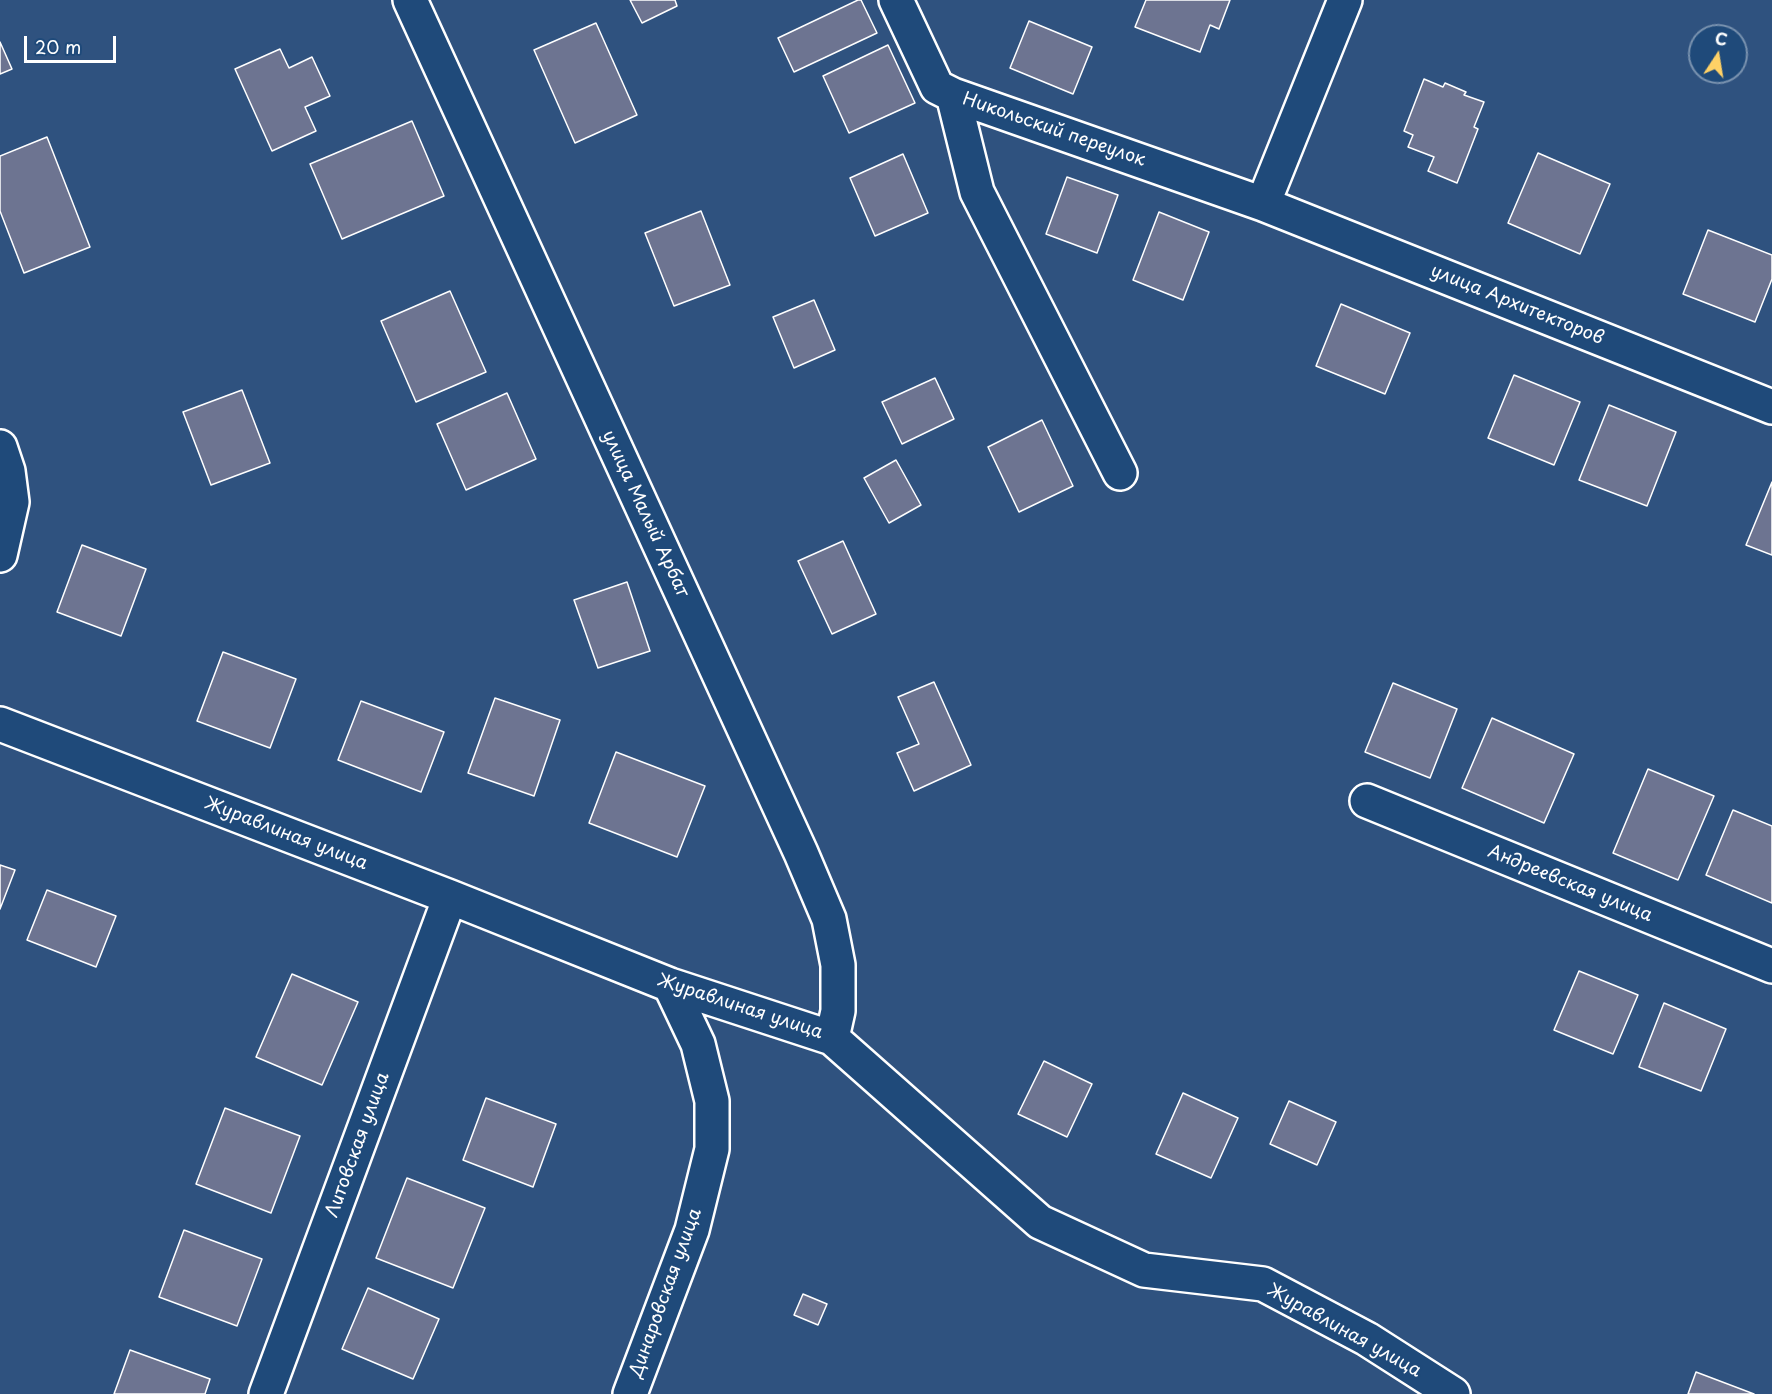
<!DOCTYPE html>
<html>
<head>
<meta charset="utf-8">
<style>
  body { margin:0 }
  #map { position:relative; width:1772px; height:1394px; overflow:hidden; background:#2f527f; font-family:"Playpen Sans",sans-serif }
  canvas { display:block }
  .north { position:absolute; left:1688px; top:24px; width:60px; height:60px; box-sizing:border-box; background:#1f4a7a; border:2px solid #7992af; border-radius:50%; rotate:12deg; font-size:16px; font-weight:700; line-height:24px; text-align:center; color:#fff }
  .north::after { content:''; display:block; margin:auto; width:21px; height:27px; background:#ffd166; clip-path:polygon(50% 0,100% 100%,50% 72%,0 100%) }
  .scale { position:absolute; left:24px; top:36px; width:92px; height:27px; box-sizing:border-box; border:3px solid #fff; border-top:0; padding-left:8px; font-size:18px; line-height:21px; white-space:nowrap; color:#fff; -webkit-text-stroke:4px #1f4a7a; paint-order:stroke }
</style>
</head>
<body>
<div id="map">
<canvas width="1772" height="1394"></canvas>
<div class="north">С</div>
<div class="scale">20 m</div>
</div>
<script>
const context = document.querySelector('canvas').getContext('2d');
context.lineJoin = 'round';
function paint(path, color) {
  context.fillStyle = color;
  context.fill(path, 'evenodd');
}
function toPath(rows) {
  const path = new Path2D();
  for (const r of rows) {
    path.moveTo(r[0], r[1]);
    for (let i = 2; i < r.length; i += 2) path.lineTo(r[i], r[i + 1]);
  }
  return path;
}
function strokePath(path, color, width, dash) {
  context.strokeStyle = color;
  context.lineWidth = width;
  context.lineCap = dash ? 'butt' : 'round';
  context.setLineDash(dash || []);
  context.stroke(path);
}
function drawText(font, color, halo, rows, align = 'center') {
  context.font = font + ' "Playpen Sans",sans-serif';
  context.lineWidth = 4.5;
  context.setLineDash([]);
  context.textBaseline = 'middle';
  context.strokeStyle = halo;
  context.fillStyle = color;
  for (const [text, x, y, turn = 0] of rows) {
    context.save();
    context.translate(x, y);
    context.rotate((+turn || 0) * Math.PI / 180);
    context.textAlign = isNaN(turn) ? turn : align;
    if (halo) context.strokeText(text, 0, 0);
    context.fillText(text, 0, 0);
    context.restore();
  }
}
const building = toPath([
  [630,0,675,0,677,6,642,23,630,0],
  [858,0,861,0,877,33,794,72,778,38,858,0],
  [1146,0,1230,0,1219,29,1210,25,1200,52,1135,27,1146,0],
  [1029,21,1092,47,1073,94,1010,68,1029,21],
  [596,23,637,115,575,143,534,50,596,23],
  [0,42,12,69,0,74,0,42],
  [888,45,915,103,849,133,823,76,888,45],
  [280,49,289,68,312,57,330,96,305,107,316,131,272,151,235,69,280,49],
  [1424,79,1443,87,1445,83,1466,92,1464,95,1484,102,1474,127,1478,129,1457,183,1428,171,1434,157,1408,147,1413,135,1404,131,1424,79],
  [412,121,444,196,342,239,310,164,412,121],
  [47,137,90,247,24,273,0,211,0,156,47,137],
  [1538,153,1610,184,1580,254,1508,223,1538,153],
  [903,154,928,213,875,236,850,178,903,154],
  [1067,177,1118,195,1097,253,1046,234,1067,177],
  [701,211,730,285,674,306,645,233,701,211],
  [1159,212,1209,232,1183,300,1133,280,1159,212],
  [1708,230,1772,255,1772,279,1755,322,1683,294,1708,230],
  [450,291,486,372,416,402,381,321,450,291],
  [814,300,835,350,794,368,773,317,814,300],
  [1341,304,1410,333,1385,394,1316,366,1341,304],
  [1514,375,1580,402,1554,465,1488,438,1514,375],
  [935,378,954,419,902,444,882,402,935,378],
  [242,390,270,463,211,485,183,412,242,390],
  [507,393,536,459,466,490,437,424,507,393],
  [1609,405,1676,432,1647,506,1579,480,1609,405],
  [1042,420,1073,486,1019,512,988,447,1042,420],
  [896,460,921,505,889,523,864,478,896,460],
  [1772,482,1772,555,1746,545,1772,482],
  [843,541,876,614,832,634,798,561,843,541],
  [82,545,146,569,121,636,57,612,82,545],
  [627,582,650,651,598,668,574,600,627,582],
  [223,652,296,679,270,748,197,721,223,652],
  [934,682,971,765,914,791,897,753,919,744,898,697,934,682],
  [1393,683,1457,709,1430,778,1365,752,1393,683],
  [495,698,560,720,534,796,468,773,495,698],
  [361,701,444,732,421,792,338,760,361,701],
  [1492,718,1574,754,1544,823,1462,788,1492,718],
  [616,752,705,786,677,857,589,823,616,752],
  [1648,769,1714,796,1678,880,1613,853,1648,769],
  [1733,810,1772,826,1772,903,1706,875,1733,810],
  [0,865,15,870,0,909,0,865],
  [47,890,116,916,96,967,27,940,47,890],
  [1579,971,1638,995,1613,1054,1554,1030,1579,971],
  [292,974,358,1002,322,1085,256,1057,292,974],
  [1664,1003,1726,1029,1701,1091,1639,1067,1664,1003],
  [1044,1061,1092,1084,1067,1137,1018,1114,1044,1061],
  [1183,1093,1238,1118,1211,1178,1156,1154,1183,1093],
  [486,1098,556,1124,533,1187,463,1160,486,1098],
  [1289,1101,1336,1122,1317,1165,1270,1144,1289,1101],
  [225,1108,300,1136,271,1213,196,1184,225,1108],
  [407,1178,485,1208,453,1288,376,1258,407,1178],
  [184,1230,262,1259,237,1326,159,1297,184,1230],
  [368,1288,439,1319,413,1379,342,1349,368,1288],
  [803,1294,827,1304,818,1325,794,1315,803,1294],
  [130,1350,210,1379,205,1394,114,1394,130,1350],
  [1696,1372,1754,1394,1688,1394,1696,1372]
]);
const minor = toPath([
  [410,0,801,853,829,919,838,965,838,1011,832,1038],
  [896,0,937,87,953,95,1263,204,1772,407],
  [953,95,977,192,1120,473],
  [1263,204,1345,0],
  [0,447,8,471,12,502,0,555],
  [0,724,450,897,670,985,832,1038,1040,1222,1144,1270,1263,1284,1367,1339,1453,1394],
  [1367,801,1772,966],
  [266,1394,450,897],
  [630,1394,692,1230,712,1149,712,1101,698,1044,670,985]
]);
const streetNames = [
  ["Никольский переулок",1054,130,19],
  ["улица Архитекторов",1517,305,22],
  ["улица Малый Арбат",645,514,65],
  ["Журавлиная улица",286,834,21],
  ["Андреевская улица",1570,884,22],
  ["Журавлиная улица",740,1007,18],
  ["Литовская улица",358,1145,-70],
  ["Динаровская улица",666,1293,-70],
  ["Журавлиная улица",1344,1331,29]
];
paint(building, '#6d7491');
strokePath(building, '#fff', 1.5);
strokePath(minor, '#fff', 38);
strokePath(minor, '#1f4a7a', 33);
drawText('18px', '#fff', '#1f4a7a', streetNames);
</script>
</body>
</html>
